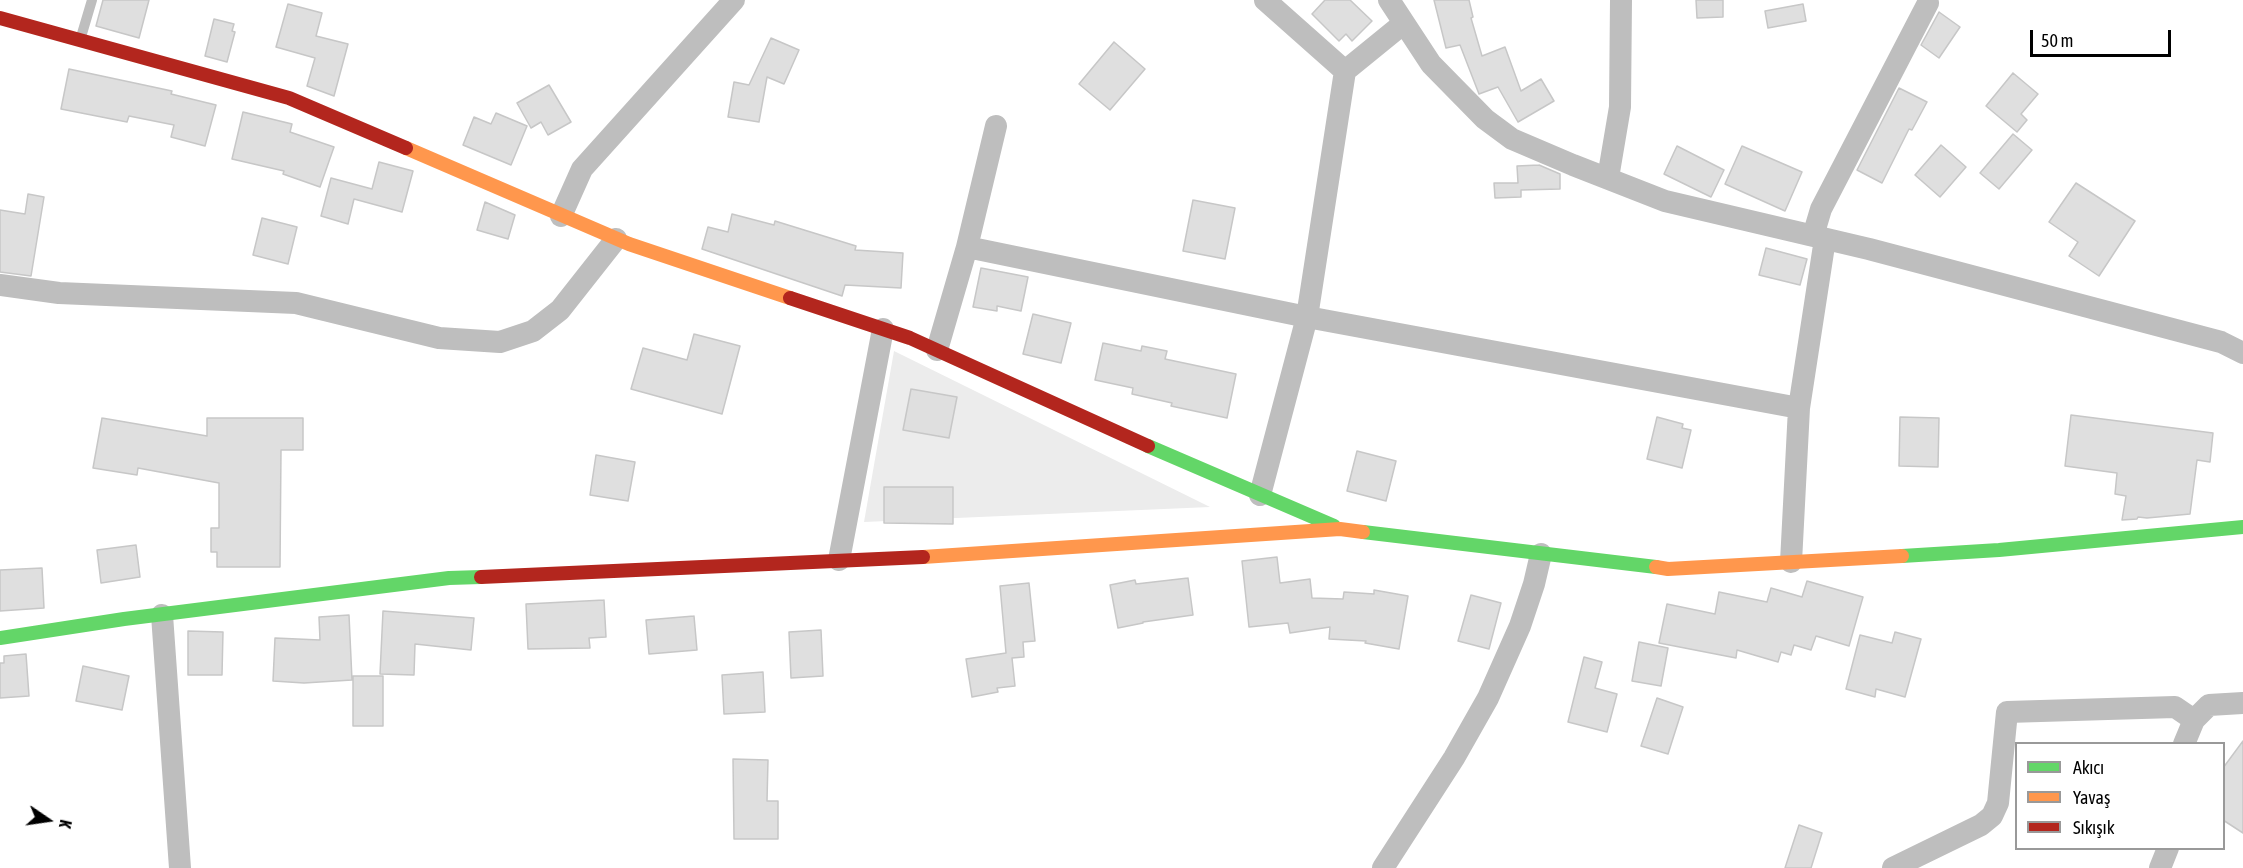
<!DOCTYPE html>
<html>
<head>
<meta charset="utf-8">
<style>
  body { margin:0 }
  #map { position:relative; width:2243px; height:868px; overflow:hidden; background:#fff; font-family:"Asap Condensed",sans-serif }
  canvas { display:block }
  .legend { position:absolute; left:2015px; top:742px; width:210px; height:108px; box-sizing:border-box; background:#fff; border:2px solid #999; margin:0; padding:8px 10px; list-style:none; font-size:18px; color:#000 }
  .legend li { display:flex; align-items:center; gap:12px; height:30px }
  .legend b { width:30px; border:2px solid #999 }
  .north { position:absolute; left:18px; top:790px; width:60px; height:60px; -webkit-text-stroke:4px #fff; paint-order:stroke; rotate:103deg; font-size:16px; font-weight:700; line-height:24px; text-align:center; color:#000 }
  .north::after { content:''; display:block; margin:auto; width:21px; height:27px; background:#000; clip-path:polygon(50% 0,100% 100%,50% 72%,0 100%) }
  .scale { position:absolute; left:2030px; top:30px; width:141px; height:27px; box-sizing:border-box; border:3px solid #000; border-top:0; padding-left:8px; font-size:18px; line-height:21px; white-space:nowrap; color:#000; -webkit-text-stroke:4px #fff; paint-order:stroke }
</style>
</head>
<body>
<div id="map">
<canvas width="2243" height="868"></canvas>
<ul class="legend">
<li><b style="height:8px;background:#63d668"></b>Akıcı</li>
<li><b style="height:8px;background:#ff974d"></b>Yavaş</li>
<li><b style="height:8px;background:#b3261e"></b>Sıkışık</li>
</ul>
<div class="north">K</div>
<div class="scale">50 m</div>
</div>
<script>
const context = document.querySelector('canvas').getContext('2d');
context.lineJoin = 'round';
function paint(path, color) {
  context.fillStyle = color;
  context.fill(path, 'evenodd');
}
function toPath(rows) {
  const path = new Path2D();
  for (const r of rows) {
    path.moveTo(r[0], r[1]);
    for (let i = 2; i < r.length; i += 2) path.lineTo(r[i], r[i + 1]);
  }
  return path;
}
function strokePath(path, color, width, dash) {
  context.strokeStyle = color;
  context.lineWidth = width;
  context.lineCap = dash ? 'butt' : 'round';
  context.setLineDash(dash || []);
  context.stroke(path);
}
const green = toPath([
  [894,351,1210,507,864,522]
]);
const building = toPath([
  [103,0,149,0,139,38,96,26,103,0],
  [1325,0,1350,0,1372,21,1352,41,1346,34,1339,41,1312,14,1325,0],
  [1434,0,1469,0,1473,17,1471,18,1482,56,1505,47,1521,91,1541,79,1554,101,1518,122,1498,87,1479,94,1460,45,1446,48,1434,0],
  [1696,0,1723,0,1723,17,1697,18,1696,0],
  [288,4,322,13,316,36,348,44,334,96,307,86,315,58,276,47,288,4],
  [1803,4,1806,21,1768,28,1765,11,1803,4],
  [1939,12,1960,27,1939,58,1921,45,1939,12],
  [214,19,234,24,232,31,235,32,227,62,205,56,214,19],
  [771,38,799,50,784,84,767,77,759,122,728,117,734,82,749,85,771,38],
  [1114,42,1145,69,1110,110,1079,84,1114,42],
  [69,69,172,91,171,94,216,105,205,146,171,137,174,125,129,116,127,122,61,109,69,69],
  [2013,73,2038,94,2021,114,2027,120,2017,132,1986,106,2013,73],
  [549,85,571,122,548,135,541,122,531,128,517,103,549,85],
  [1899,88,1927,102,1912,130,1909,129,1882,183,1857,170,1899,88],
  [243,112,292,124,290,132,334,147,320,187,283,174,284,171,232,159,243,112],
  [496,113,527,126,511,165,463,145,474,117,491,124,496,113],
  [2013,134,2032,150,1999,189,1980,173,2013,134],
  [1941,145,1966,167,1940,197,1915,175,1941,145],
  [1677,146,1724,170,1711,197,1664,174,1677,146],
  [1742,146,1802,172,1785,211,1725,184,1742,146],
  [379,162,413,171,402,212,354,199,348,224,321,216,331,178,372,189,379,162],
  [1539,165,1560,174,1560,189,1521,190,1521,197,1495,198,1494,183,1518,183,1517,166,1539,165],
  [2076,183,2135,221,2099,276,2069,256,2078,242,2049,222,2076,183],
  [28,194,44,197,31,276,0,272,0,210,25,214,28,194],
  [1193,200,1235,208,1225,259,1183,251,1193,200],
  [485,202,515,215,508,239,477,230,485,202],
  [732,214,774,225,775,221,856,246,855,250,903,253,901,288,845,285,842,296,702,249,708,227,728,232,732,214],
  [262,218,297,227,288,264,253,255,262,218],
  [1766,248,1807,259,1800,285,1759,275,1766,248],
  [981,268,1028,277,1021,311,997,306,997,311,973,307,981,268],
  [1033,314,1071,323,1061,363,1023,354,1033,314],
  [694,334,740,346,722,414,631,389,643,348,687,360,694,334],
  [1103,343,1141,351,1142,346,1167,351,1165,359,1236,374,1227,418,1171,406,1172,403,1132,394,1133,388,1095,380,1103,343],
  [911,389,957,397,949,438,903,430,911,389],
  [2071,415,2213,433,2210,462,2197,460,2190,514,2147,518,2138,517,2137,519,2122,520,2126,496,2115,494,2117,473,2065,466,2071,415],
  [1657,417,1683,424,1682,428,1691,430,1682,468,1647,459,1657,417],
  [1900,417,1939,418,1938,467,1899,466,1900,417],
  [102,418,207,436,207,418,303,418,303,450,281,450,280,567,217,567,217,552,211,552,211,528,219,528,219,483,138,468,137,475,93,468,102,418],
  [1357,451,1396,461,1386,501,1347,491,1357,451],
  [596,455,635,462,628,501,590,495,596,455],
  [884,487,953,487,953,524,884,523,884,487],
  [136,545,140,577,101,583,97,550,136,545],
  [1277,557,1280,583,1310,579,1312,598,1343,599,1344,592,1374,594,1374,590,1408,596,1399,649,1365,643,1366,641,1329,639,1330,627,1290,633,1288,623,1249,627,1242,561,1277,557],
  [42,568,44,608,0,611,0,570,42,568],
  [1188,578,1193,615,1143,622,1143,623,1118,628,1110,585,1135,580,1136,584,1188,578],
  [1807,581,1863,597,1849,646,1816,636,1811,650,1794,645,1791,655,1781,652,1778,662,1737,650,1736,658,1659,643,1667,604,1715,614,1719,592,1767,602,1771,588,1802,597,1807,581],
  [1029,583,1035,641,1023,642,1024,657,1012,658,1015,686,997,688,998,692,972,697,966,659,1006,653,1000,586,1029,583],
  [1471,595,1501,603,1489,649,1458,641,1471,595],
  [604,600,606,637,589,638,590,648,528,649,526,604,604,600],
  [383,611,474,618,471,650,415,644,414,675,380,674,383,611],
  [349,615,352,680,304,683,273,681,275,638,320,640,319,617,349,615],
  [694,616,697,650,649,654,646,620,694,616],
  [821,630,823,676,791,678,789,632,821,630],
  [188,631,223,632,222,675,188,675,188,631],
  [1895,632,1921,639,1905,697,1876,689,1875,697,1846,689,1860,635,1892,643,1895,632],
  [1639,642,1668,648,1661,686,1632,681,1639,642],
  [26,654,29,696,0,698,0,663,4,663,4,656,26,654],
  [1584,657,1602,662,1595,688,1617,694,1607,732,1568,722,1584,657],
  [83,666,129,676,122,710,76,701,83,666],
  [763,672,765,712,724,714,722,675,763,672],
  [353,676,383,676,383,726,353,726,353,676],
  [1657,698,1683,707,1668,754,1641,746,1657,698],
  [2243,741,2243,833,2223,820,2223,768,2243,741],
  [733,759,768,760,767,801,778,801,778,839,734,839,733,759],
  [1799,825,1822,833,1811,868,1785,868,1799,825]
]);
const lane = toPath([
  [81,37,92,0]
]);
const street = toPath([
  [1265,0,1345,71],
  [1389,0,1431,64,1485,119,1512,139,1573,165,1665,201,1869,249,2221,342,2243,353],
  [1608,178,1620,107,1621,0],
  [561,216,582,169,734,0],
  [1813,236,1821,209,1928,3],
  [967,247,1307,317,1799,408],
  [0,285,59,293,296,303,439,338,500,342,533,331,560,310,616,239],
  [937,350,967,247,996,126],
  [1260,495,1307,317,1345,71,1404,23],
  [839,560,883,329],
  [1791,562,1799,408,1825,239],
  [162,615,180,868],
  [2184,744,2194,720,2209,705,2243,703],
  [1383,868,1454,758,1488,698,1520,626,1534,584,1541,554],
  [1893,868,1981,825,1992,816,1998,803,2007,712,2175,707,2194,720],
  [2160,868,2168,848]
]);
const fast = toPath([
  [1148,446,1334,526],
  [1363,532,1656,567],
  [1902,556,1999,550,2243,527],
  [0,638,124,619,449,578,481,577]
]);
const slow = toPath([
  [406,148,629,244,790,298],
  [923,557,1340,529,1363,532],
  [1656,567,1668,569,1902,556]
]);
const jam = toPath([
  [0,18,289,98,406,148],
  [790,298,910,338,1148,446],
  [481,577,923,557]
]);
paint(green, '#ececec');
paint(building, '#dfdfdf');
strokePath(building, '#c7c7c7', 1.5);
strokePath(lane, '#bebebe', 10);
strokePath(street, '#bebebe', 22);
strokePath(fast, '#63d668', 14);
strokePath(slow, '#ff974d', 14);
strokePath(jam, '#b3261e', 14);
</script>
</body>
</html>
